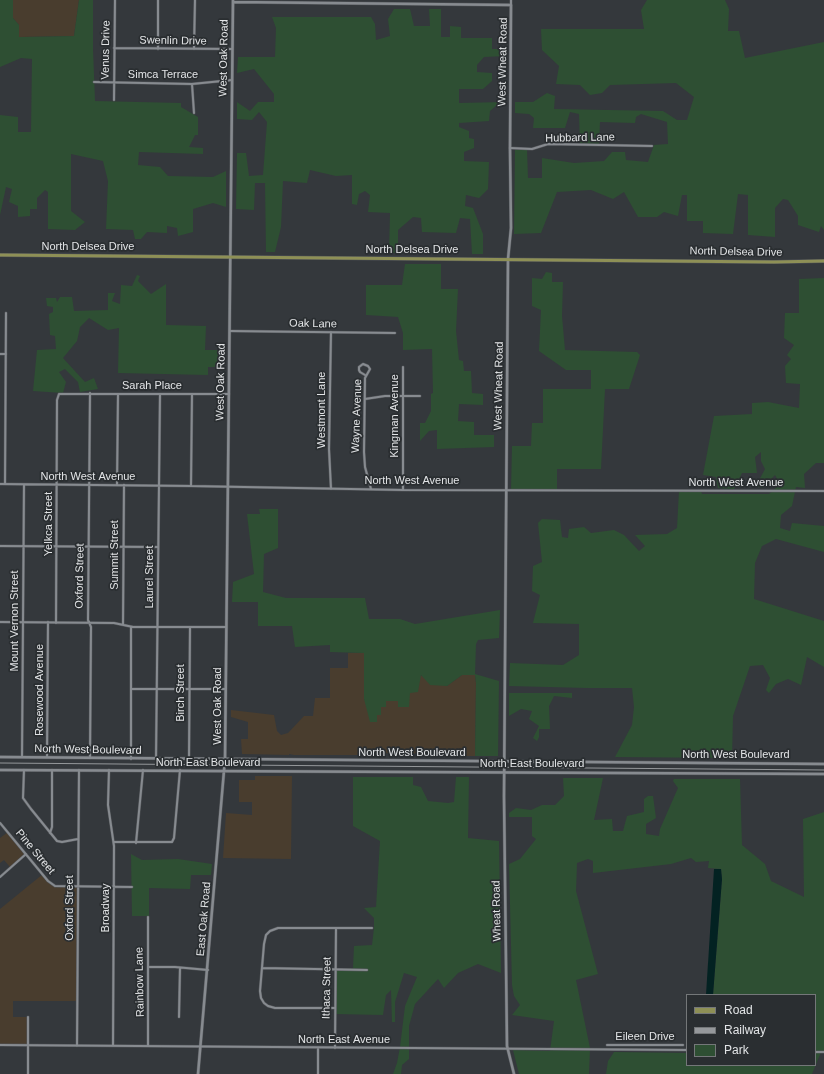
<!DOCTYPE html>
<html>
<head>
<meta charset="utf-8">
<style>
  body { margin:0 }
  #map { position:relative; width:824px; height:1074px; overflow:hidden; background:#34383c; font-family:Helvetica,sans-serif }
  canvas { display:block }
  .legend { position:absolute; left:686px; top:994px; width:130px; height:72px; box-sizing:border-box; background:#2a2e31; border:1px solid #747779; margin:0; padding:5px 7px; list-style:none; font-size:12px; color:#e2e4e6 }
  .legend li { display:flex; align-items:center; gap:8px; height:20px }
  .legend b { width:20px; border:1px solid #747779 }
</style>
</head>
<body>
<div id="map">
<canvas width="824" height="1074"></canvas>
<ul class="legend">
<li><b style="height:5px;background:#8e9056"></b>Road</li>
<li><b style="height:5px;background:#95989b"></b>Railway</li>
<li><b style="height:11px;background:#2e4f33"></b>Park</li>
</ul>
</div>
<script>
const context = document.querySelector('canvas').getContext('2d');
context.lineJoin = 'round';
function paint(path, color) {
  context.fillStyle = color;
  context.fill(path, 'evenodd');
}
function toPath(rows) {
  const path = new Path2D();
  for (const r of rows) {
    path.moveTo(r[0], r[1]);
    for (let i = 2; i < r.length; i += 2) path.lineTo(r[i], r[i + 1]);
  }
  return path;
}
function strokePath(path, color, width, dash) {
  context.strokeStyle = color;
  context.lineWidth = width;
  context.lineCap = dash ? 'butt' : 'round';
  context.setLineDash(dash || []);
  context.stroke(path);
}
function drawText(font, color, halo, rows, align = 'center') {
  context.font = font + ' Helvetica,sans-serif';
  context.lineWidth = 3.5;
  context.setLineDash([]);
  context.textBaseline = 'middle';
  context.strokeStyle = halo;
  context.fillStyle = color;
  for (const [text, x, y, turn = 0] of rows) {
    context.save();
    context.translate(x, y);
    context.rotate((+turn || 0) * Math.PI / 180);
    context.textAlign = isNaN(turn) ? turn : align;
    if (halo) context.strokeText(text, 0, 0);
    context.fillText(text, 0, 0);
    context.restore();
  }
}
const industrial = toPath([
  [13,0,79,0,74,36,19,37,19,25,13,18],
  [348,653,364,653,364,699,377,715,381,715,381,707,386,701,398,701,410,692,420,675,447,686,462,675,475,675,476,683,475,756,456,756,454,754,373,753,369,755,294,755,289,754,289,755,242,754,241,739,248,739,248,722,231,717,231,710,274,715,277,731,281,735,288,733,304,716,313,716,315,698,330,698,330,668,348,668],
  [255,776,292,776,291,859,223,858,226,813,252,815,252,802,239,802,239,780,255,780],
  [8,832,26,854,10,867,4,860,0,863,0,838],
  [43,874,54,885,78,886,77,1001,13,1001,13,1017,28,1017,28,1046,0,1045,0,909]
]);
const green = toPath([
  [0,0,13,0,13,18,19,25,19,37,22,37,74,36,79,0,93,0,93,49,95,101,181,103,181,107,198,117,198,135,195,135,189,147,203,148,203,154,139,152,138,165,160,167,168,176,213,177,226,171,226,207,213,203,193,209,193,232,178,236,177,228,167,226,167,233,147,232,141,239,135,239,133,230,106,229,108,181,103,161,71,154,71,211,85,222,75,230,48,229,48,192,45,190,37,198,37,209,30,209,30,216,18,217,18,206,9,202,12,189,6,187,0,215,0,115,18,117,18,132,31,132,32,59,21,58,0,67],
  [647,0,725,0,729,9,728,31,739,31,745,58,824,42,824,230,821,226,819,232,798,225,798,216,788,200,783,199,775,208,775,237,748,235,748,195,738,194,733,234,703,233,703,221,687,221,687,195,682,195,678,216,664,212,657,217,638,217,624,192,613,199,591,190,557,192,541,233,514,234,515,150,527,149,528,178,542,178,542,158,574,163,604,161,612,152,625,152,626,160,648,162,654,145,668,144,667,122,641,114,636,117,635,123,600,122,599,144,580,144,579,114,570,112,565,128,533,128,534,118,529,114,515,113,515,102,533,102,547,93,555,96,554,109,663,111,677,120,687,120,694,97,676,83,610,85,602,93,590,95,580,85,556,84,559,66,542,50,541,29,644,29,641,10],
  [394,9,410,9,414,26,430,26,429,9,441,9,441,37,450,37,450,26,461,27,461,38,492,38,492,49,505,49,505,56,484,57,477,65,477,72,492,73,492,81,483,89,459,89,459,103,505,102,505,106,497,105,490,111,489,121,459,123,459,127,469,131,469,138,474,139,474,148,464,152,464,161,489,162,488,189,479,198,466,195,465,206,473,208,483,234,483,254,472,254,470,219,460,218,456,233,422,232,421,218,413,217,398,230,398,253,389,253,390,213,368,212,370,195,365,191,359,194,357,205,352,204,352,175,336,176,310,170,307,183,283,181,281,227,275,252,266,252,265,183,255,183,254,210,236,209,237,153,246,153,249,176,263,175,267,122,259,112,252,120,237,119,237,102,250,111,258,102,274,102,274,94,254,69,237,73,238,57,275,57,276,28,272,17,371,17,375,24,376,40,390,36,388,19],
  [405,264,441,264,441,289,458,289,456,331,459,360,463,361,464,371,471,371,472,393,483,394,483,405,459,404,458,421,474,422,474,435,494,435,494,447,437,449,437,430,429,431,420,441,420,423,425,423,431,411,431,394,433,393,432,349,403,350,403,333,398,317,366,315,366,285,402,285],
  [546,272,552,273,552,282,563,282,562,316,565,350,637,352,640,355,629,389,605,389,601,469,557,469,557,490,511,490,512,446,531,446,532,423,543,423,543,389,591,389,591,370,566,370,539,351,541,310,532,306,532,278,542,279],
  [137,275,140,276,138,281,151,294,166,284,166,325,206,326,205,350,224,350,224,367,208,367,208,375,118,373,119,328,108,330,89,318,80,327,77,341,63,358,85,382,94,378,98,389,80,392,78,382,65,369,59,372,66,382,63,393,33,391,37,350,56,349,55,336,50,335,49,314,53,312,53,307,47,306,46,298,56,298,57,302,60,297,72,297,74,311,108,310,108,293,115,293,112,301,120,304,121,285,132,286],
  [824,278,824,463,816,463,804,474,805,488,796,487,792,506,781,515,780,528,790,531,792,523,824,526,824,552,776,539,762,546,755,563,754,599,824,621,824,667,807,657,801,685,788,679,776,684,769,693,766,690,770,678,763,665,750,666,733,716,732,758,615,757,632,725,634,707,632,688,588,688,509,686,510,663,563,665,579,655,579,624,533,623,540,595,532,591,533,566,542,562,538,523,542,519,560,520,562,537,568,538,569,529,584,527,591,533,614,530,624,535,639,551,645,546,635,535,667,534,677,528,679,491,701,491,702,494,769,494,780,484,775,475,762,488,756,486,765,469,761,461,761,452,755,457,757,473,742,473,734,489,718,488,716,477,703,475,714,416,752,414,752,403,768,402,799,408,800,384,786,383,785,366,791,359,787,355,794,345,784,338,785,313,799,313,799,279],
  [259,509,278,509,278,548,264,554,263,592,286,598,365,598,369,619,400,619,415,624,500,610,499,638,478,640,476,644,475,674,499,681,498,756,475,756,476,683,475,675,462,675,447,686,430,685,421,675,418,692,410,693,409,707,398,707,398,701,386,701,386,707,381,707,381,715,377,715,377,722,370,722,364,699,364,653,330,652,330,645,295,647,292,626,258,626,258,602,232,602,233,582,254,574,247,514,260,514],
  [509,693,572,693,572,698,554,696,549,706,550,729,539,729,539,737,537,741,533,738,539,726,529,719,532,711,521,709,509,716],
  [353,777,413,777,413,785,421,787,428,801,448,803,454,802,456,777,469,777,468,838,499,841,501,973,478,964,458,973,444,988,438,979,415,1004,409,1026,409,1059,402,1065,401,1074,393,1074,397,1063,400,1047,405,1006,417,977,404,973,395,1002,395,1022,392,1022,391,990,386,995,383,1015,335,1014,335,969,353,968,354,946,372,945,374,928,374,918,364,908,376,907,380,841,353,826],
  [563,778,603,778,594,820,612,819,613,831,623,831,627,816,644,812,644,799,648,796,653,796,656,818,646,824,646,834,659,836,660,829,678,788,673,781,674,779,740,779,742,845,765,864,771,881,804,897,803,819,824,812,824,1052,821,1052,812,1074,606,1074,608,1061,614,1052,687,1053,687,1065,815,1065,815,995,713,995,722,879,721,869,708,868,709,861,696,862,691,858,671,864,593,873,593,861,588,859,577,863,576,891,598,974,576,980,590,1048,589,1074,519,1074,513,1050,550,1051,554,1021,512,1015,520,1005,514,996,512,985,509,864,520,859,536,839,532,836,532,817,509,817,509,813,516,808,531,810,542,805,555,805,564,796],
  [131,854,142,860,178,859,212,864,211,875,191,875,190,889,149,888,149,916,132,916]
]);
const water = toPath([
  [714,869,721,869,722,879,713,995,706,995]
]);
const street = toPath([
  [511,5,511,0],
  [114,48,232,49],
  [158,49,158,0],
  [194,49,195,0],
  [94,82,192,84,232,80],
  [192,84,194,113],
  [114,100,115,0],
  [510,148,532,149,548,144,652,146],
  [230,331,395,333],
  [0,354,6,354],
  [403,367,403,490],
  [365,375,360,372,359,370,359,367,363,364,368,366,370,369,365,378,364,452,365,467,371,489],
  [90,393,88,620,91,627,90,758],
  [365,399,385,396,420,396],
  [0,484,191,486,403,490,824,491],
  [5,484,6,313],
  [117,485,118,394],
  [191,486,192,394],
  [331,489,329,449,331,332],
  [0,546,158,547],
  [0,622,114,623,133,627,226,627],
  [56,623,57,400,59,394,229,394],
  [123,625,124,485],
  [131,627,131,759],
  [131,689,225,689],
  [22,757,24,485],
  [47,757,48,622],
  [189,758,190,627],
  [156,759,160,394],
  [24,770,23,798,31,809,57,841,62,842,78,839],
  [109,770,108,805,114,846,113,1046],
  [0,823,48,881,55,886,132,887],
  [50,833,52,827,52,770],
  [114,842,172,842,174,838,180,770],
  [136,843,143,770],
  [0,877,26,854],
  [148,917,148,1046],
  [148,967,175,967,208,970],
  [262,968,367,970],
  [335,1008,275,1008,268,1006,264,1003,261,998,260,991,264,944,266,935,270,931,278,928,372,928],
  [28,1017,28,1074],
  [179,1017,180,968],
  [0,1045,687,1050],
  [607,1045,683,1045],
  [77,1046,79,770],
  [335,1048,336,928],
  [815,1052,824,1052],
  [318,1074,318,1048]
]);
const secondary = toPath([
  [233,2,511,5,510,148,511,228,508,259,504,796,507,1046,514,1074],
  [0,757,824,764],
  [0,770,824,774],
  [198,1074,225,759,233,0]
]);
const primary = toPath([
  [0,255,774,262,824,261]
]);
const rail = toPath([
  [0,763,824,770]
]);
const streetNames = [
  ["Swenlin Drive",173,41,1],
  ["Venus Drive",106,50,-89],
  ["West Oak Road",224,58,-89],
  ["West Wheat Road",503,62,-89],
  ["Simca Terrace",163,75],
  ["Hubbard Lane",580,138,-1],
  ["North Delsea Drive",88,247],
  ["North Delsea Drive",412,250],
  ["North Delsea Drive",736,252,1],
  ["Oak Lane",313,324,1],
  ["West Oak Road",221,382,-89],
  ["Sarah Place",152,386],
  ["West Wheat Road",499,386,-89],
  ["Westmont Lane",322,410,-90],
  ["Wayne Avenue",357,416,-88],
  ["Kingman Avenue",395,416,-90],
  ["North West Avenue",88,477],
  ["North West Avenue",412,481],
  ["North West Avenue",736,483],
  ["Yelkca Street",49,524,-90],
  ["Summit Street",115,555,-90],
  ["Oxford Street",80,576,-89],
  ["Laurel Street",150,577,-90],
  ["Mount Vernon Street",15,621,-90],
  ["Rosewood Avenue",40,690,-90],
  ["Birch Street",181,693,-90],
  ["West Oak Road",218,706,-90],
  ["North West Boulevard",88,750,1],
  ["North West Boulevard",412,753],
  ["North West Boulevard",736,755],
  ["North East Boulevard",208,763],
  ["North East Boulevard",532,764],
  ["Pine Street",35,852,50],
  ["Oxford Street",70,908,-90],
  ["Broadway",106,908,-90],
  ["Wheat Road",497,911,-91],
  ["East Oak Road",204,919,-85],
  ["Rainbow Lane",140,982,-91],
  ["Ithaca Street",327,988,-89],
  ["Eileen Drive",645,1037],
  ["North East Avenue",344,1040]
];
paint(industrial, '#493d2e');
paint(green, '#2e4f33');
paint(water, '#032222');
strokePath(street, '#53565a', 3);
strokePath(secondary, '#53565a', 3.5);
strokePath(primary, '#53565a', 4);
strokePath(street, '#878b90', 2);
strokePath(secondary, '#878b90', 2.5);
strokePath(primary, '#8e9056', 3);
strokePath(rail, '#95989b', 1);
drawText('11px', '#e2e4e6', '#2a2e31', streetNames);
</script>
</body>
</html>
